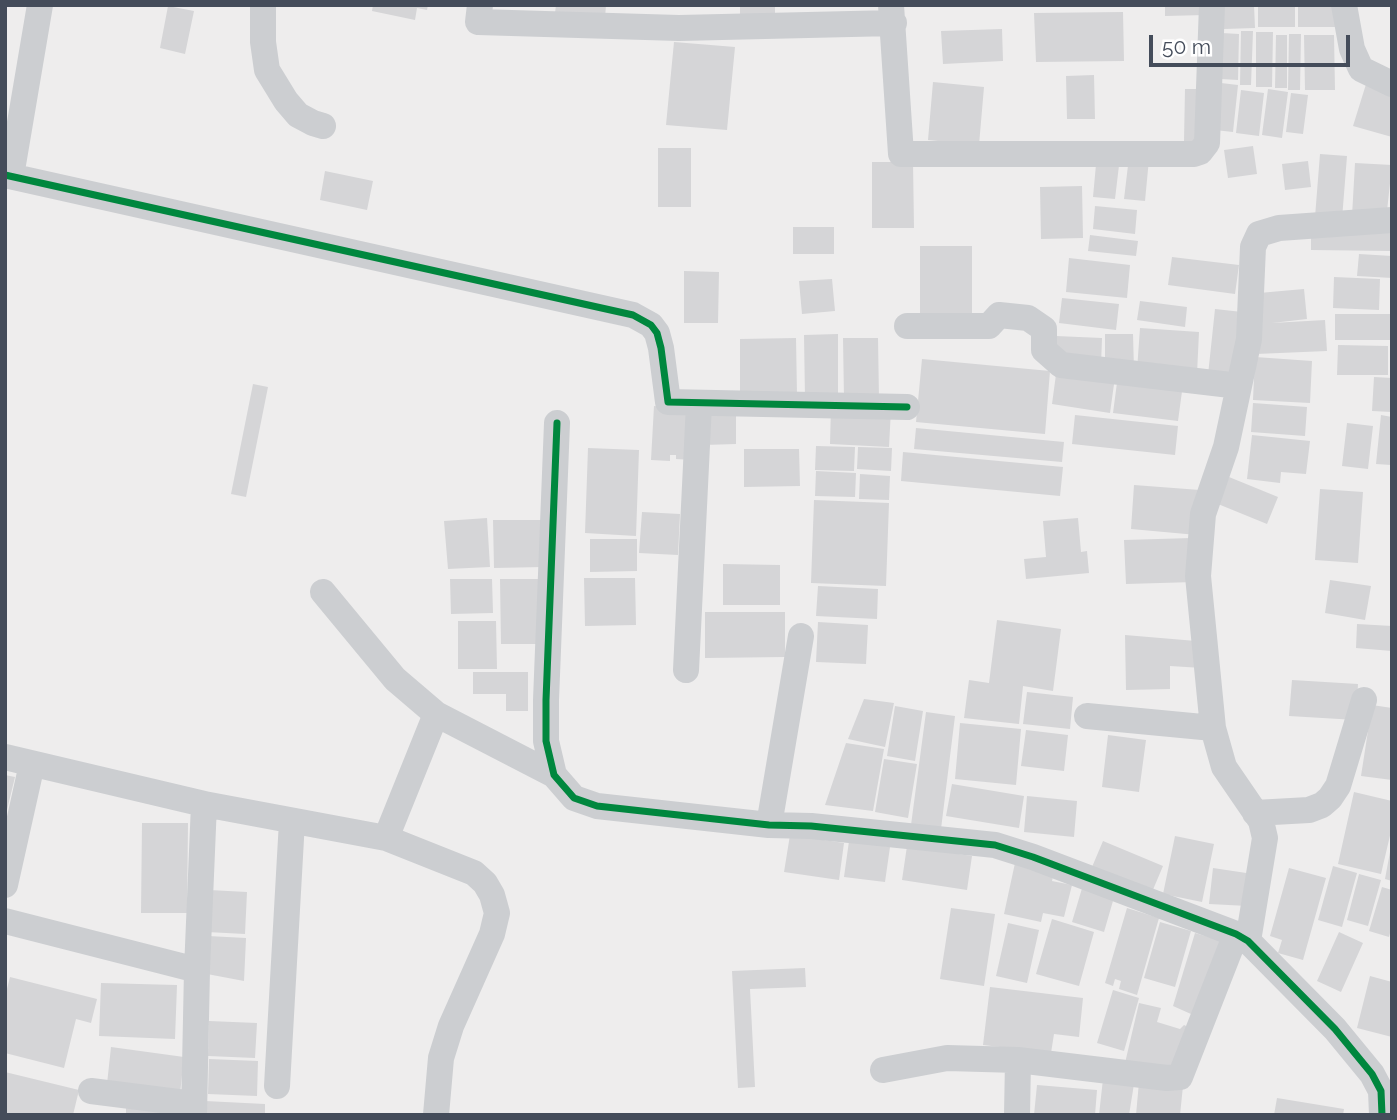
<!DOCTYPE html>
<html>
<head>
<meta charset="utf-8">
<style>
  body { margin:0 }
  #map { position:relative; width:1397px; height:1120px; overflow:hidden; background:#eeeded; font-family:Raleway,sans-serif }
  canvas { display:block }
  .frame { position:absolute; inset:0; border:7px solid #444c5a; pointer-events:none }
  .scale { position:absolute; left:1149px; top:35px; width:201px; height:32px; box-sizing:border-box; border:4px solid #444c5a; border-top:0; padding-left:9px; font-size:21px; line-height:24px; white-space:nowrap; color:#444c5a; -webkit-text-stroke:5px #fff; paint-order:stroke }
</style>
</head>
<body>
<div id="map">
<canvas width="1397" height="1120"></canvas>
<div class="frame"></div>
<div class="scale">50 m</div>
</div>
<script>
const context = document.querySelector('canvas').getContext('2d');
context.lineJoin = 'round';
function paint(path, color) {
  context.fillStyle = color;
  context.fill(path, 'evenodd');
}
function toPath(rows) {
  const path = new Path2D();
  for (const r of rows) {
    path.moveTo(r[0], r[1]);
    for (let i = 2; i < r.length; i += 2) path.lineTo(r[i], r[i + 1]);
  }
  return path;
}
function strokePath(path, color, width, dash) {
  context.strokeStyle = color;
  context.lineWidth = width;
  context.lineCap = dash ? 'butt' : 'round';
  context.setLineDash(dash || []);
  context.stroke(path);
}
const building = toPath([
  [373,5,428,5,427,10,417,8,415,20,372,11],
  [556,5,606,5,605,18,555,13],
  [740,5,775,5,775,15,740,14],
  [1165,5,1205,5,1205,15,1165,16],
  [1224,5,1254,5,1255,28,1224,29],
  [1258,5,1295,5,1295,27,1258,27],
  [1298,5,1336,5,1337,27,1298,27],
  [168,6,194,11,185,54,160,48],
  [1123,12,1124,61,1036,62,1034,13],
  [1002,29,1003,61,943,64,941,31],
  [1241,31,1253,31,1251,85,1240,85],
  [1256,32,1273,32,1272,87,1256,87],
  [1222,33,1239,34,1238,80,1221,79],
  [1289,34,1301,34,1300,90,1288,90],
  [1276,35,1287,35,1287,88,1275,88],
  [1304,35,1334,35,1335,90,1305,90],
  [674,42,735,47,727,130,666,125],
  [1094,75,1095,119,1067,119,1066,76],
  [1367,81,1392,88,1392,137,1353,126],
  [933,82,984,87,979,145,928,140],
  [1221,83,1238,85,1233,132,1215,130],
  [1185,89,1205,89,1203,141,1184,141],
  [1268,89,1288,92,1282,138,1262,135],
  [1241,90,1264,93,1259,136,1236,133],
  [1291,93,1308,95,1303,134,1286,132],
  [1253,146,1257,174,1228,178,1224,150],
  [658,148,691,148,691,207,658,207],
  [1097,154,1120,157,1115,199,1093,197],
  [1320,154,1347,156,1342,219,1315,217],
  [1129,157,1149,159,1145,201,1124,199],
  [1308,161,1311,187,1285,190,1282,164],
  [872,162,913,162,914,228,872,228],
  [1355,163,1392,165,1387,211,1352,216],
  [325,171,373,181,367,210,320,200],
  [1082,186,1083,238,1041,239,1040,187],
  [1095,206,1137,210,1135,234,1093,229],
  [1392,225,1392,251,1311,250,1311,229],
  [793,227,834,227,834,254,793,254],
  [1090,235,1138,241,1136,256,1088,251],
  [920,246,972,246,972,325,920,325],
  [1359,254,1392,256,1392,278,1357,276],
  [1172,257,1239,265,1235,294,1168,285],
  [1069,258,1130,265,1127,298,1066,292],
  [684,271,719,272,718,323,684,323],
  [1334,277,1380,279,1379,310,1333,308],
  [832,279,835,311,802,314,799,281],
  [1304,289,1307,319,1272,323,1325,320,1327,351,1256,354,1259,293],
  [1062,298,1119,304,1116,330,1059,323],
  [1140,301,1187,307,1185,327,1137,320],
  [1215,309,1242,312,1235,378,1208,375],
  [1335,314,1390,314,1390,340,1335,340],
  [1140,328,1199,332,1197,374,1137,370],
  [838,334,838,398,805,398,804,335],
  [1105,334,1133,334,1134,370,1105,369],
  [1056,336,1102,338,1101,366,1058,360],
  [796,338,797,395,740,395,740,339],
  [843,338,878,338,879,399,844,399],
  [1338,345,1388,346,1388,375,1337,375],
  [1255,357,1312,361,1310,403,1253,400],
  [922,359,1050,371,1045,434,916,422],
  [1057,367,1115,377,1110,413,1052,404],
  [1118,375,1183,384,1178,421,1113,413],
  [1374,377,1392,378,1392,412,1372,411],
  [253,384,268,387,246,497,231,494],
  [1253,403,1307,407,1305,436,1251,432],
  [736,405,736,444,704,445,704,406],
  [654,406,693,410,692,460,676,459,676,455,670,455,670,461,651,460],
  [831,407,891,409,889,447,830,444],
  [1075,415,1178,426,1175,455,1072,444],
  [1381,415,1392,417,1391,465,1376,464],
  [1347,423,1373,426,1368,469,1342,466],
  [916,428,1064,442,1062,462,914,449],
  [1252,435,1310,441,1306,474,1281,472,1280,483,1247,479],
  [816,446,855,447,854,471,815,470],
  [858,447,892,448,891,471,857,469],
  [588,448,639,450,636,536,585,533],
  [744,449,799,449,800,486,744,487],
  [903,452,1063,467,1060,496,901,481],
  [816,471,856,473,855,497,815,496],
  [860,474,890,476,889,500,859,499],
  [1229,477,1278,497,1267,524,1218,504],
  [1134,485,1200,490,1197,535,1131,529],
  [1320,489,1363,492,1358,563,1315,560],
  [814,500,889,503,886,586,811,583],
  [642,512,680,514,678,555,639,553],
  [487,518,490,567,448,569,444,521],
  [1078,518,1081,552,1087,551,1089,573,1026,579,1024,559,1046,557,1043,521],
  [493,520,542,520,543,567,494,568],
  [1192,538,1194,582,1126,584,1124,540],
  [590,539,637,539,637,571,590,572],
  [723,564,780,565,780,605,723,605],
  [584,578,635,578,636,625,585,626],
  [450,579,492,579,493,613,451,614],
  [500,579,539,579,540,644,501,644],
  [1330,580,1371,586,1365,620,1325,613],
  [818,586,878,589,877,619,816,616],
  [705,612,785,612,785,657,705,658],
  [997,620,1061,629,1053,691,1023,686,1019,724,964,718,969,680,989,683],
  [458,621,496,621,497,669,458,669],
  [818,622,868,625,866,664,816,662],
  [1357,624,1392,626,1392,651,1356,648],
  [1125,635,1196,641,1202,668,1170,666,1170,689,1126,690],
  [473,672,528,672,528,711,506,711,506,694,473,694],
  [1292,680,1358,684,1356,720,1289,716],
  [1027,692,1073,697,1070,729,1023,724],
  [864,699,894,703,885,747,848,739],
  [1372,705,1392,708,1392,780,1361,776],
  [895,706,923,711,915,761,887,756],
  [926,712,955,716,941,829,911,825],
  [960,723,1021,729,1016,785,955,779],
  [1026,730,1068,735,1064,771,1021,766],
  [1108,735,1146,740,1139,792,1102,787],
  [846,743,884,749,873,811,825,805],
  [884,759,917,764,908,818,875,812],
  [5,775,15,777,6,814,5,814],
  [952,784,1024,796,1019,828,946,816],
  [1354,792,1392,801,1392,827,1381,874,1338,864],
  [1027,796,1077,801,1074,837,1024,832],
  [142,823,188,823,187,913,141,913],
  [790,835,844,843,839,880,784,872],
  [1175,836,1214,844,1202,902,1163,894],
  [849,841,890,847,885,882,844,877],
  [1103,841,1163,866,1152,892,1092,867],
  [907,846,972,856,967,890,902,880],
  [1390,852,1392,852,1392,881,1385,879],
  [1015,863,1054,872,1052,881,1072,885,1064,917,1043,913,1041,922,1004,914],
  [1333,866,1357,873,1342,927,1318,920],
  [1213,868,1253,874,1248,906,1209,904],
  [1289,868,1326,878,1303,960,1278,953,1282,940,1270,936],
  [1359,874,1381,880,1368,926,1347,920],
  [1083,885,1115,894,1104,932,1072,922],
  [1382,887,1392,890,1392,925,1389,937,1369,931],
  [209,890,247,892,245,934,207,932],
  [951,908,995,914,984,986,940,979],
  [1127,908,1159,918,1137,995,1119,989,1121,981,1115,979,1113,986,1105,983],
  [1052,919,1094,932,1079,986,1036,974],
  [1160,922,1191,931,1175,987,1144,978],
  [1008,923,1039,930,1027,983,996,976],
  [1339,932,1363,943,1341,992,1317,981],
  [1195,933,1229,943,1200,1018,1173,1006],
  [208,936,246,938,244,981,207,974],
  [805,968,806,987,750,989,755,1087,738,1088,732,971],
  [1370,976,1392,982,1392,1037,1357,1028],
  [10,977,97,999,91,1023,76,1019,64,1068,5,1053,5,997],
  [101,983,177,985,175,1039,99,1036],
  [990,987,1083,998,1079,1037,1054,1034,1051,1053,983,1045],
  [1113,990,1139,998,1124,1051,1097,1043],
  [1139,1003,1161,1008,1157,1022,1180,1029,1184,1025,1195,1030,1173,1071,1125,1063],
  [209,1021,257,1023,255,1058,208,1056],
  [111,1047,184,1057,180,1094,107,1084],
  [209,1059,258,1061,257,1096,208,1094],
  [5,1072,79,1090,73,1115,5,1115],
  [1103,1079,1134,1084,1129,1115,1099,1115],
  [1139,1082,1183,1086,1180,1115,1136,1115],
  [1037,1085,1097,1090,1095,1115,1034,1115],
  [1277,1098,1344,1109,1343,1115,1274,1115],
  [205,1101,265,1104,265,1115,205,1115],
  [126,1108,188,1115,126,1115]
]);
const street = toPath([
  [263,5,263,42,267,70,286,101,298,115,313,123,323,126],
  [480,5,478,22,679,28,894,23],
  [891,5,901,154,1194,154,1200,152,1207,143,1212,5],
  [1344,5,1352,49,1361,69,1392,84],
  [5,175,633,315,651,325,657,333,661,348,668,402,907,407],
  [11,176,40,5],
  [907,326,989,326,999,315,1028,318,1044,329,1044,350,1061,365,1239,386],
  [557,423,546,700,546,741,554,775,574,798,597,806,769,825,811,826,995,845,1033,857,1236,934,1248,941,1335,1029,1372,1074,1381,1091,1382,1115],
  [323,592,395,679,436,714,554,775],
  [686,670,699,404],
  [1087,716,1213,728],
  [5,757,204,804,386,838,474,873,485,883,492,895,497,913,492,934,451,1026,441,1058,436,1115],
  [1255,813,1309,810,1322,805,1330,798,1338,786,1364,700],
  [769,825,801,636],
  [386,838,436,714],
  [5,885,32,764],
  [5,921,197,970],
  [1248,941,1265,838,1261,821,1224,767,1213,728,1198,576,1203,514,1226,447,1249,339,1253,247,1259,234,1279,228,1392,220],
  [883,1070,947,1058,1018,1060,1167,1078,1180,1077,1236,934],
  [277,1086,292,821],
  [91,1091,194,1104],
  [194,1115,197,970,204,804],
  [1017,1115,1018,1060]
]);
const cycleway = toPath([
  [5,175,633,315,651,325,657,333,661,348,668,402,907,407],
  [557,423,546,700,546,741,554,775,574,798,597,806,769,825,811,826,995,845,1033,857,1236,934,1248,941,1335,1029,1372,1074,1381,1091,1382,1115]
]);
paint(building, '#d5d5d7');
strokePath(street, '#ccced1', 26);
strokePath(cycleway, '#00873e', 7);
</script>
</body>
</html>
